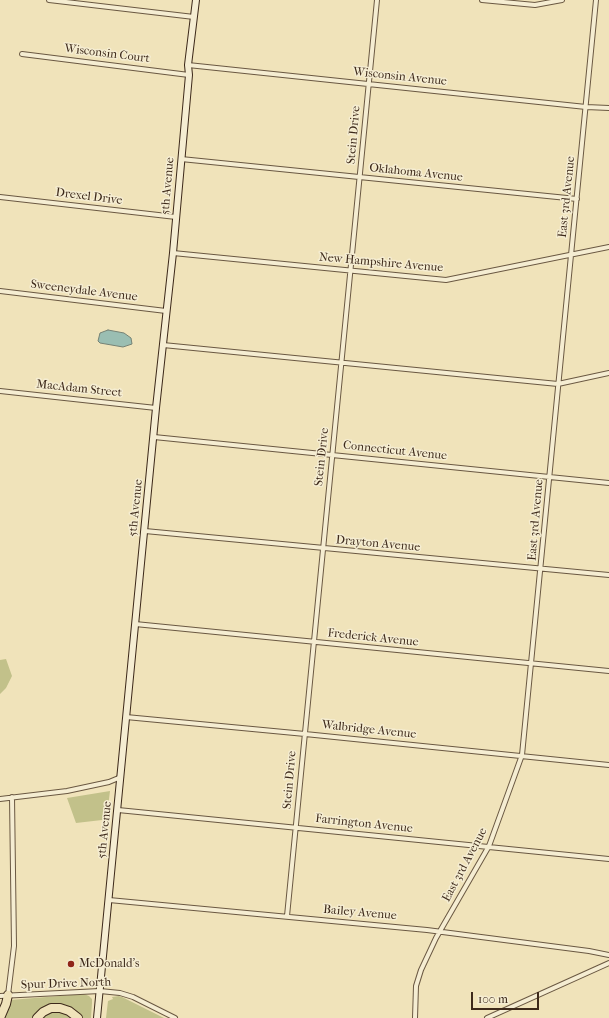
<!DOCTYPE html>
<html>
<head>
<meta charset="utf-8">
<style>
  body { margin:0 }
  #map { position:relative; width:609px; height:1018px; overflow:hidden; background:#f0e3ba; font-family:"IM FELL French Canon",serif }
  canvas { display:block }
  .scale { position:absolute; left:471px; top:992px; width:68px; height:18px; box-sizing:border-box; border:2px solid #3d291a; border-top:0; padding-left:5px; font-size:12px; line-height:14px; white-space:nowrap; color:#3d291a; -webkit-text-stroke:3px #f5edd2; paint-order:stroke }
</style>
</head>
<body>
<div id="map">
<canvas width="609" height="1018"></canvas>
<div class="scale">100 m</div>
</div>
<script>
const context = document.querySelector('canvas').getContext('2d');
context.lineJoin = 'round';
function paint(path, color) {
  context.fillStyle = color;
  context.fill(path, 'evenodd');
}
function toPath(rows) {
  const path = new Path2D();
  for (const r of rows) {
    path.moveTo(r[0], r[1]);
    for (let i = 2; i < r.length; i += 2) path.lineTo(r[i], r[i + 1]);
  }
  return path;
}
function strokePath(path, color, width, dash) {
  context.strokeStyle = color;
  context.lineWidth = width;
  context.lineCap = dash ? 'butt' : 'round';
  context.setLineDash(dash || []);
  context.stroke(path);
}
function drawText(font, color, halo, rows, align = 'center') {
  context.font = font + ' "IM FELL French Canon",serif';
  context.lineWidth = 3;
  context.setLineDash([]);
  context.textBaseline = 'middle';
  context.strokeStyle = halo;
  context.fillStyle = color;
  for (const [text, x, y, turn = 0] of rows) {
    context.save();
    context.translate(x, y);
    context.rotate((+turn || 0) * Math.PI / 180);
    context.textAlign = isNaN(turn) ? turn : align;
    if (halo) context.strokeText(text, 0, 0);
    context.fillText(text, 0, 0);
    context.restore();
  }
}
const green = toPath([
  [6,659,12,676,6,688,0,694,0,660],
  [110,791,107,815,102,820,76,823,67,798],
  [84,994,89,996,92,999,92,1003,91,1018,81,1018,66,1007,34,1018,3,1018,10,1000],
  [119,996,122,997,164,1018,106,1018,108,1001,113,999,112,997],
  [64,1010,76,1018,39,1018,50,1011]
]);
const water = toPath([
  [108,330,124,333,131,338,132,344,123,347,100,343,98,341,100,333,108,330]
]);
const street = toPath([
  [49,0,194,17],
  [482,0,535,5,562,0],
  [22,54,189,75],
  [188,65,586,107,609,108],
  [181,159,577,199],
  [0,197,176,217],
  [173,253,446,280,609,247],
  [0,291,166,311],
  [163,345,558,384,609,373],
  [0,391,156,408],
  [154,437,609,483],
  [145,531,609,575],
  [135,624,609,671],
  [126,717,305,734,609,765],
  [0,799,67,791,109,782,121,777],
  [118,810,609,859],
  [109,900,427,930,589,951,609,955],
  [287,916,377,0],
  [8,995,14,946,12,797],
  [0,996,100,991,120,993,133,997,175,1018],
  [415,1018,416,986,421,970,436,938,489,846,522,755,596,0],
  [487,1018,609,963]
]);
const secondary = toPath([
  [97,1018,156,408,173,253,189,75,188,65,196,0]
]);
const highway = toPath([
  [0,1018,6,1004,8,995],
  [37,1018,43,1012,51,1008,60,1008,69,1011,78,1018]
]);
const markers = [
  [71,964,4,"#8f2418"]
];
const streetNames = [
  ["Wisconsin Court",107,54,7],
  ["Wisconsin Avenue",400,77,6],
  ["Stein Drive",354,135,-85],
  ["Oklahoma Avenue",416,173,6],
  ["5th Avenue",168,186,-85],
  ["Drexel Drive",89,197,7],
  ["East 3rd Avenue",567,197,-84],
  ["New Hampshire Avenue",381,263,5],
  ["Sweeneydale Avenue",84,291,7],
  ["MacAdam Street",79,389,6],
  ["Connecticut Avenue",395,451,6],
  ["Stein Drive",322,457,-84],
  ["5th Avenue",136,508,-84],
  ["East 3rd Avenue",536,520,-85],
  ["Drayton Avenue",378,544,5],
  ["Frederick Avenue",373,638,6],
  ["Walbridge Avenue",369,730,6],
  ["Stein Drive",290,780,-85],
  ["Farrington Avenue",364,824,6],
  ["5th Avenue",105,830,-84],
  ["East 3rd Avenue",465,865,-62],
  ["Bailey Avenue",360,913,5],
  ["Spur Drive North",66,984,-2]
];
const poiNames = [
  ["McDonald's",79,964]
];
paint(green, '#c2c18a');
paint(water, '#9abeb2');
strokePath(water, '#758275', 1);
strokePath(street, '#6a5842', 6);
strokePath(secondary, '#3d291a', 8);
strokePath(highway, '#3d291a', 10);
strokePath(street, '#f5edd2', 4);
strokePath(secondary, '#f5edd2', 6);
strokePath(highway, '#f0e3ba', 8);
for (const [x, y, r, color] of markers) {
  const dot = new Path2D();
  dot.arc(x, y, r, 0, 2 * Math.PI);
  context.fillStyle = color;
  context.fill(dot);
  strokePath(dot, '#f5edd2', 1.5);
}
drawText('12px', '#3d291a', '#f5edd2', streetNames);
drawText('12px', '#3d291a', '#f5edd2', poiNames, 'left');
</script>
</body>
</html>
